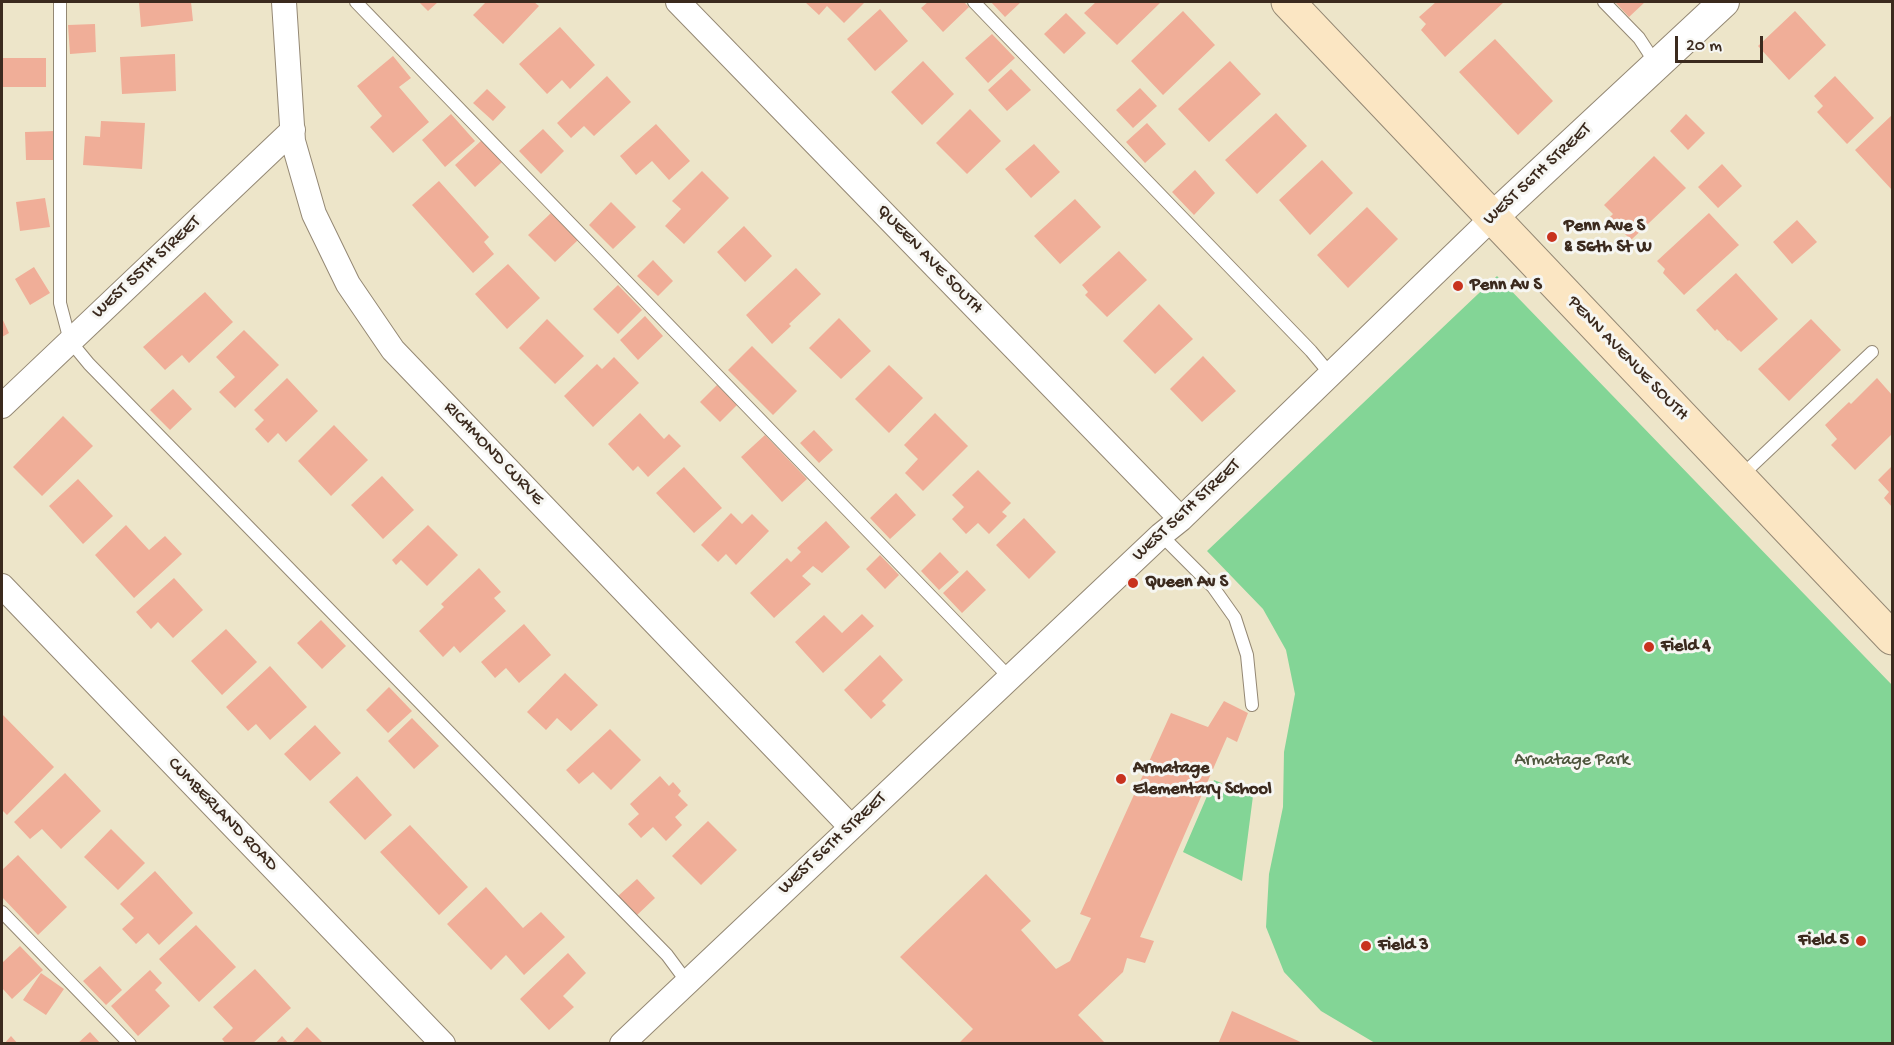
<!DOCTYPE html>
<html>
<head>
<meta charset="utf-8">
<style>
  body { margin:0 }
  #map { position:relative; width:1894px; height:1045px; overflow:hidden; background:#ede5c9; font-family:"Gochi Hand",sans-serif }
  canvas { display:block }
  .frame { position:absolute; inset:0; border:3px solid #3b2a1e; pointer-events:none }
  .scale { position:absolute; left:1675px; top:36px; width:88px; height:27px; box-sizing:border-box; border:3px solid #3b2a1e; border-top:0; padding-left:8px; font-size:18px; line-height:21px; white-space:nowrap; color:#3b2a1e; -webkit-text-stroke:4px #f6f6f2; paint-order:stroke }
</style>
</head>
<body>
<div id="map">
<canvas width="1894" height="1045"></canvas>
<div class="frame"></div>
<div class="scale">20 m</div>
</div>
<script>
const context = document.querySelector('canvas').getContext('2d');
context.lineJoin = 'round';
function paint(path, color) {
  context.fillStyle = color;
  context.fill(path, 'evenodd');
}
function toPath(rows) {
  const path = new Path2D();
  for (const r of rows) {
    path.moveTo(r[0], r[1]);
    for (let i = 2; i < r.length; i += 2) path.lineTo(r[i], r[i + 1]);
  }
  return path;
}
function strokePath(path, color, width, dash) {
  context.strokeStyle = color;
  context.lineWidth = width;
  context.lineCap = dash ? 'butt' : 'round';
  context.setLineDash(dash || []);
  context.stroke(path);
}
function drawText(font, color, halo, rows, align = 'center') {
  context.font = font + ' "Gochi Hand",sans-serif';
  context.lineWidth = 6;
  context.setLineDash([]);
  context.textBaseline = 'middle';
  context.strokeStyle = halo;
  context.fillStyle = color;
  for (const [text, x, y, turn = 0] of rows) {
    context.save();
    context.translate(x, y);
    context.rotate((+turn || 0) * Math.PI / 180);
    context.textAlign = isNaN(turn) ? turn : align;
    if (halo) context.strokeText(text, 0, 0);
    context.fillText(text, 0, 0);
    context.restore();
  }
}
const green = toPath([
  [1497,276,1892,685,1892,1043,1375,1043,1321,1011,1284,972,1266,927,1269,874,1283,807,1284,752,1295,694,1286,650,1263,609,1207,551],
  [1214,780,1253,796,1242,881,1183,852]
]);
const building = toPath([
  [139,2,191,2,193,21,141,27],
  [419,2,438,2,428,11],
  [486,2,534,2,539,6,503,44,473,15],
  [805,2,865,2,844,23,827,6,819,15],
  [928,2,964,2,969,7,943,32,921,8],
  [991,2,1021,2,1005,17],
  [1096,2,1161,2,1117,45,1084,13],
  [1436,2,1504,2,1445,57,1421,30,1426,24,1419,17],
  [1615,2,1645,2,1629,17],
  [880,9,908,41,875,71,847,39],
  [1183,11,1215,45,1163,95,1131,61],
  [1795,11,1826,45,1789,80,1758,46],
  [1066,13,1086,33,1064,54,1044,34],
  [95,24,96,52,70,54,68,25],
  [560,27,595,65,570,89,562,80,547,94,519,64],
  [992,34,1015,58,988,83,965,58],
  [1495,39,1553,101,1518,135,1459,72],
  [175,54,176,91,122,94,120,57],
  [393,56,411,78,399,87,429,122,393,153,370,127,382,116,357,86],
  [2,58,46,58,46,87,2,87],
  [923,61,954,94,922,125,891,92],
  [1230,61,1261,94,1209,142,1178,109],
  [1011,69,1031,90,1007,111,988,90],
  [607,76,631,102,594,136,584,126,571,138,557,123],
  [1835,76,1874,118,1847,144,1817,112,1823,106,1814,96],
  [1140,88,1157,106,1133,128,1116,110],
  [487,89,506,107,493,121,473,103],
  [970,109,1001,141,967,174,936,143],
  [1276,113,1307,146,1257,194,1225,160],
  [451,114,475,141,445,167,422,140],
  [1686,114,1705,133,1688,150,1670,131],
  [1892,115,1892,190,1855,150],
  [101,121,145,123,142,169,83,165,85,136,100,137],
  [1147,123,1166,144,1145,163,1126,142],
  [656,124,690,161,669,180,652,161,636,175,620,156],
  [543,129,564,151,541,174,519,151],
  [55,131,55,160,26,160,25,132],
  [482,140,502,162,475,187,455,165],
  [1034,144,1060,172,1031,198,1005,169],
  [1654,156,1686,188,1631,240,1609,218,1613,214,1604,205],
  [1322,160,1353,193,1310,235,1279,200],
  [1722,164,1742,186,1718,208,1698,187],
  [1195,170,1215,193,1194,215,1172,192],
  [702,171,729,198,684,244,665,226,681,209,672,201],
  [439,181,489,237,484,242,494,254,473,273,412,205],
  [45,198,50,227,20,231,16,202],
  [1075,199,1101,227,1060,264,1034,236],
  [611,202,636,227,613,249,589,225],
  [1367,207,1398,239,1348,288,1317,255],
  [551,213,578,240,555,262,528,235],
  [1709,213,1739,245,1684,295,1663,273,1665,269,1657,261],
  [1797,220,1817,242,1792,264,1773,242],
  [744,226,772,256,745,282,717,252],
  [1119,251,1147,280,1107,317,1085,295,1088,292,1082,285],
  [653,260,673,281,658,296,637,276],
  [508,264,540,298,507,329,475,294],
  [34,267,50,293,30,305,15,279],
  [796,268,821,294,789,324,791,326,772,344,746,315],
  [1736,273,1778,319,1741,352,1729,340,1728,341,1717,329,1715,331,1696,310],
  [618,285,642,310,618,334,593,309],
  [205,292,233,322,189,363,182,355,165,370,143,347],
  [1159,304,1193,339,1155,374,1123,341],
  [645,316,663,336,638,360,620,340],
  [2,318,9,333,2,337],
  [839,318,871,351,841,379,809,348],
  [547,319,584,356,555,384,519,348],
  [1811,319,1841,350,1789,401,1758,369],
  [244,330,279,365,235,408,219,392,235,377,216,357],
  [752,346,797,391,773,415,728,370],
  [1203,356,1236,391,1202,422,1170,389],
  [614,357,639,383,593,427,564,396,597,364,602,369],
  [889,365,923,398,889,433,855,399],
  [287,378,318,411,286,442,278,433,268,443,255,429,264,420,254,410],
  [1877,378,1892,395,1892,434,1855,470,1831,445,1837,439,1825,425,1849,402,1851,404],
  [717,385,737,405,720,422,700,402],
  [173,389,192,409,170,430,150,410],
  [640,413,664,439,669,434,681,446,648,477,638,466,633,471,608,444],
  [935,413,968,446,923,491,905,473,918,459,904,445],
  [63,416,93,446,42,496,13,467],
  [334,425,368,460,331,496,298,461],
  [814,430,833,450,819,463,800,443],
  [765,435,807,479,782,502,741,457],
  [1892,466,1892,507,1884,498,1889,492,1878,480],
  [684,467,722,508,694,533,656,493],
  [978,470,1011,503,1002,512,1007,516,989,534,978,523,966,534,952,519,964,507,952,495],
  [382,476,414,510,383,539,351,505],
  [78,479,113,516,83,544,49,506],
  [896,493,916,515,890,539,870,518],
  [731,513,742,524,752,514,769,531,736,565,726,554,718,562,701,545],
  [1024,518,1056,552,1029,579,996,545],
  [826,521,850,547,822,573,813,566,802,576,811,584,774,618,750,593,787,558,791,562,801,552,797,548],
  [126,525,149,550,165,536,182,554,134,598,95,555],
  [428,525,458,555,427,586,401,560,396,565,392,560],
  [940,552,959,572,939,590,921,571],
  [880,555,899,575,885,589,866,569],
  [479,568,501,592,494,598,506,611,460,653,454,646,443,657,419,631,444,607,441,604],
  [967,570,986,590,962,613,943,593],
  [174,578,203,610,173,638,158,622,151,629,136,612],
  [862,614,874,626,823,673,795,642,824,615,842,633],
  [321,620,346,646,322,669,297,643],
  [524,624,551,655,519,683,506,668,495,678,481,662],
  [226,629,257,662,222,695,191,661],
  [880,655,903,680,882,701,886,705,871,719,844,690],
  [270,666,307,707,270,740,256,724,248,731,226,707],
  [565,673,598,705,571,731,557,718,546,730,527,712],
  [389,687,412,711,388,733,366,710],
  [1224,701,1248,713,1237,742,1227,737,1140,937,1154,941,1145,963,1127,958,1123,972,1078,1015,1106,1044,958,1044,973,1029,900,957,986,874,1031,921,1021,930,1056,969,1070,961,1091,918,1080,914,1171,713,1208,727],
  [2,714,54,767,7,815,2,810],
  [412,718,439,746,414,769,388,741],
  [315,725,341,753,310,781,284,754],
  [610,729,641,760,611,790,593,772,579,784,566,770],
  [65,773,101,811,61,849,42,829,30,839,14,822],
  [357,776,392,815,365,840,329,802],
  [660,776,669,786,673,782,681,791,678,795,688,805,675,817,682,825,666,841,653,827,641,838,628,824,639,814,630,804],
  [708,821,737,850,701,885,672,856],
  [410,825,468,887,439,915,380,852],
  [111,829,145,863,118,890,84,857],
  [18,855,67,907,38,935,2,897,2,870],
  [155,871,193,913,159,945,148,933,136,944,122,929,134,918,120,904],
  [637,879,655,898,636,916,618,896],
  [486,887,523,928,541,912,565,937,524,975,506,955,491,970,447,924],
  [196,925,236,967,199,1002,159,959],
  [20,946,43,970,12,999,2,988,2,963],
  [568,953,586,973,563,996,574,1007,549,1030,520,999],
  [100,966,122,990,106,1005,83,981],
  [255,969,291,1008,252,1044,226,1044,222,1039,233,1028,213,1007],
  [150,970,162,983,155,990,170,1006,138,1036,111,1006],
  [41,973,64,989,46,1015,23,1000],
  [1232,1011,1305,1044,1218,1044],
  [307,1027,324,1044,291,1044],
  [90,1032,101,1044,77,1044],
  [11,1036,18,1044,4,1044],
  [282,1036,289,1044,275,1044]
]);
const service = toPath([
  [60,2,60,303,70,341,89,364,667,955,687,982],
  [356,2,1010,678],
  [974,2,1311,351,1331,375],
  [1604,2,1639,38,1656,64],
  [1740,477,1872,352],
  [1161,535,1213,587,1235,618,1247,655,1252,705],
  [2,912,130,1044]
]);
const minor = toPath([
  [284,2,293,141,314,214,348,284,393,350,851,827],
  [678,2,1181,519],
  [2,406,293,130],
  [2,586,443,1044],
  [622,1044,1161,535,1181,519,1492,218]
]);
const tertiary = toPath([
  [1492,218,1724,2]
]);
const secondary = toPath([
  [1288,2,1892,638]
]);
const markers = [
  [1552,237,6,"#c8321e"],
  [1458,286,6,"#c8321e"],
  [1133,583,6,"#c8321e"],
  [1649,647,6,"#c8321e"],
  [1121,779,6,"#c8321e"],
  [1861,941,6,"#c8321e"],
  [1366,946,6,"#c8321e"]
];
const streetNames = [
  ["WEST 56TH STREET",1538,175,-43],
  ["QUEEN AVE SOUTH",929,260,46],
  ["WEST 55TH STREET",147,268,-43],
  ["PENN AVENUE SOUTH",1627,359,46],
  ["RICHMOND CURVE",493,454,46],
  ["WEST 56TH STREET",1187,511,-43],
  ["CUMBERLAND ROAD",222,815,46],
  ["WEST 56TH STREET",833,844,-43]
];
const poiNames = [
  ["Penn Ave S",1564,227],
  ["& 56th St W",1564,248],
  ["Penn Av S",1470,286],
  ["Queen Av S",1145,583],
  ["Field 4",1661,647],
  ["Armatage",1133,769],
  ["Elementary School",1133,790],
  ["Field 5",1849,941,"right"],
  ["Field 3",1378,946]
];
const parkNames = [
  ["Armatage Park",1572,761]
];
paint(green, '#83d596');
paint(building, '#f0ae98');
strokePath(service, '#948874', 14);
strokePath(minor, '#948874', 26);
strokePath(tertiary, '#948874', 32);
strokePath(secondary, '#948874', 35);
strokePath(service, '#fff', 12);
strokePath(minor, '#fff', 24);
strokePath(tertiary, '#fff', 30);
strokePath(secondary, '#fbe6c3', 33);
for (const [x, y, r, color] of markers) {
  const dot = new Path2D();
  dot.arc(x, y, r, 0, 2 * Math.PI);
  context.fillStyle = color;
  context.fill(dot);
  strokePath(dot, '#f6f6f2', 2);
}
drawText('18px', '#3b2a1e', '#f6f6f2', streetNames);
drawText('bold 18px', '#3b2a1e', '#f6f6f2', poiNames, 'left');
drawText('18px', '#4d553c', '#f6f6f2', parkNames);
</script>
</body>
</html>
